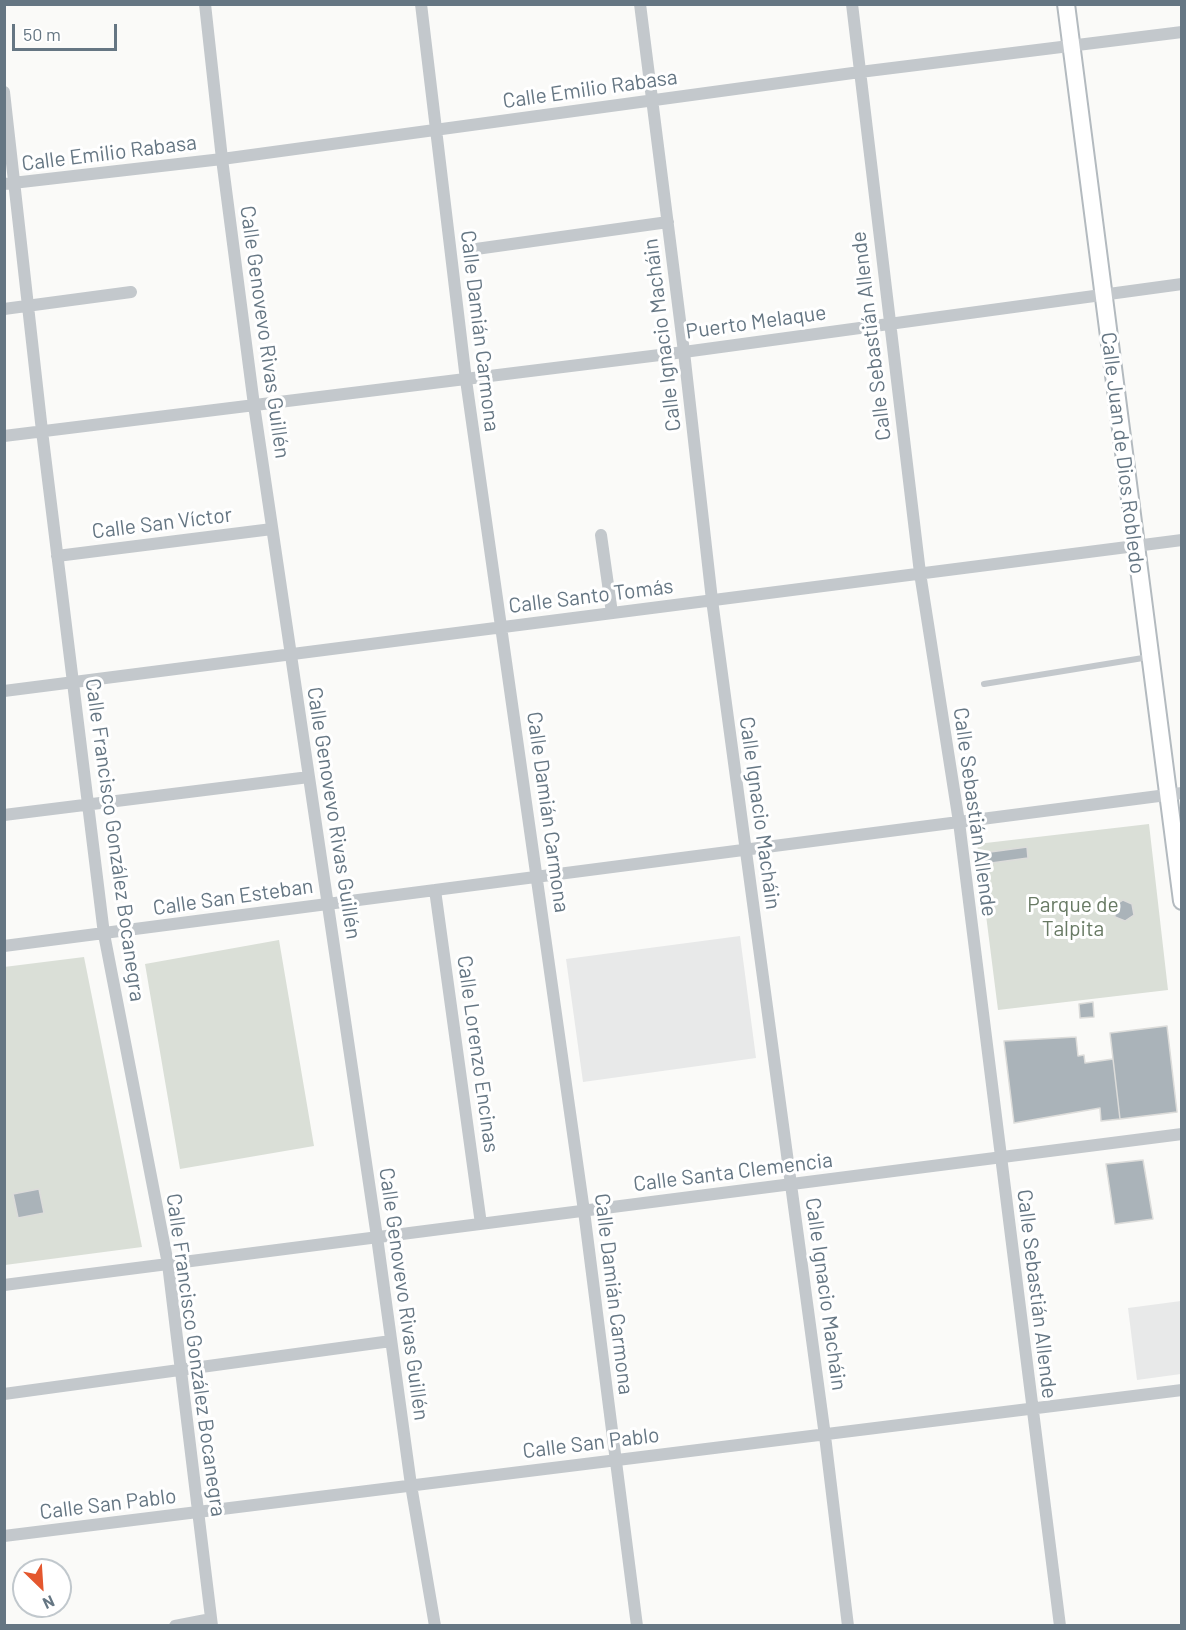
<!DOCTYPE html>
<html>
<head>
<meta charset="utf-8">
<style>
  body { margin:0 }
  #map { position:relative; width:1186px; height:1630px; overflow:hidden; background:#fafaf8; font-family:Barlow,sans-serif }
  canvas { display:block }
  .frame { position:absolute; inset:0; border:6px solid #657683; pointer-events:none }
  .north { position:absolute; left:12px; top:1558px; width:60px; height:60px; box-sizing:border-box; background:#fff; border:2px solid #c1c8cd; border-radius:50%; rotate:155deg; font-size:16px; font-weight:700; line-height:24px; text-align:center; color:#657683 }
  .north::after { content:''; display:block; margin:auto; width:21px; height:27px; background:#e4572e; clip-path:polygon(50% 0,100% 100%,50% 72%,0 100%) }
  .scale { position:absolute; left:12px; top:24px; width:105px; height:27px; box-sizing:border-box; border:3px solid #657683; border-top:0; padding-left:8px; font-size:18px; line-height:21px; white-space:nowrap; color:#657683; -webkit-text-stroke:4px #fff; paint-order:stroke }
</style>
</head>
<body>
<div id="map">
<canvas width="1186" height="1630"></canvas>
<div class="frame"></div>
<div class="north">N</div>
<div class="scale">50 m</div>
</div>
<script>
const context = document.querySelector('canvas').getContext('2d');
context.lineJoin = 'round';
function paint(path, color) {
  context.fillStyle = color;
  context.fill(path, 'evenodd');
}
function toPath(rows) {
  const path = new Path2D();
  for (const r of rows) {
    path.moveTo(r[0], r[1]);
    for (let i = 2; i < r.length; i += 2) path.lineTo(r[i], r[i + 1]);
  }
  return path;
}
function strokePath(path, color, width, dash) {
  context.strokeStyle = color;
  context.lineWidth = width;
  context.lineCap = dash ? 'butt' : 'round';
  context.setLineDash(dash || []);
  context.stroke(path);
}
function drawText(font, color, halo, rows, align = 'center') {
  context.font = font + ' Barlow,sans-serif';
  context.lineWidth = 6;
  context.setLineDash([]);
  context.textBaseline = 'middle';
  context.strokeStyle = halo;
  context.fillStyle = color;
  for (const [text, x, y, turn = 0] of rows) {
    context.save();
    context.translate(x, y);
    context.rotate((+turn || 0) * Math.PI / 180);
    context.textAlign = isNaN(turn) ? turn : align;
    if (halo) context.strokeText(text, 0, 0);
    context.fillText(text, 0, 0);
    context.restore();
  }
}
const built = toPath([
  [740,936,756,1058,583,1082,566,959],
  [1181,1301,1181,1374,1137,1380,1128,1308]
]);
const green = toPath([
  [1149,824,1168,990,998,1010,977,844],
  [279,940,314,1146,180,1169,145,964],
  [84,957,142,1247,5,1265,4,967]
]);
const building = toPath([
  [1027,847,1028,858,984,864,983,853,1027,847],
  [1123,900,1132,904,1134,915,1125,921,1115,917,1114,906,1123,900],
  [1093,1002,1094,1017,1080,1018,1079,1004,1093,1002],
  [1167,1026,1177,1112,1120,1119,1110,1033,1167,1026],
  [1076,1037,1078,1056,1084,1055,1085,1063,1113,1059,1120,1119,1101,1121,1100,1108,1014,1123,1004,1041,1076,1037],
  [1143,1160,1153,1219,1115,1224,1106,1164,1143,1160],
  [39,1189,44,1213,18,1218,13,1194,39,1189]
]);
const lane = toPath([
  [984,684,1149,657]
]);
const street = toPath([
  [205,4,222,159,254,405,377,1237,411,1485,435,1626],
  [421,4,466,380,584,1211,637,1626],
  [640,4,684,352,712,600,825,1436,848,1626],
  [852,4,920,573,959,822,1060,1626],
  [4,92,42,431,104,934,168,1264,212,1626],
  [4,184,222,159,860,72,1182,32],
  [476,249,668,222],
  [4,309,131,292],
  [4,436,684,352,1182,284],
  [601,535,612,613],
  [57,556,272,529],
  [4,691,1182,540],
  [4,815,309,777],
  [435,890,481,1224],
  [4,946,1182,793],
  [4,1285,1182,1134],
  [4,1394,391,1341],
  [4,1536,1182,1390],
  [175,1626,211,1619]
]);
const secondary = toPath([
  [1066,4,1182,901]
]);
const streetNames = [
  ["Calle Emilio Rabasa",590,89,-8],
  ["Calle Emilio Rabasa",109,153,-7],
  ["Puerto Melaque",756,322,-8],
  ["Calle Damián Carmona",480,331,83],
  ["Calle Genovevo Rivas Guillén",265,332,82],
  ["Calle Ignacio Macháin",662,335,-97],
  ["Calle Sebastián Allende",871,336,-97],
  ["Calle Juan de Dios Robledo",1123,453,83],
  ["Calle San Víctor",162,523,-7],
  ["Calle Santo Tomás",591,596,-7],
  ["Calle Damián Carmona",548,812,82],
  ["Calle Sebastián Allende",975,812,82],
  ["Calle Genovevo Rivas Guillén",334,813,81],
  ["Calle Ignacio Macháin",760,813,82],
  ["Calle Francisco González Bocanegra",115,840,82],
  ["Calle San Esteban",233,897,-8],
  ["Calle Lorenzo Encinas",478,1054,82],
  ["Calle Santa Clemencia",733,1172,-7],
  ["Calle Genovevo Rivas Guillén",404,1294,82],
  ["Calle Damián Carmona",614,1294,83],
  ["Calle Ignacio Macháin",826,1294,82],
  ["Calle Sebastián Allende",1037,1294,83],
  ["Calle Francisco González Bocanegra",196,1355,82],
  ["Calle San Pablo",591,1443,-7],
  ["Calle San Pablo",108,1504,-7]
];
const parkNames = [
  ["Parque de",1073,905],
  ["Talpita",1073,929]
];
paint(built, '#e8e9e9');
paint(green, '#dadfd7');
paint(building, '#aab3b9');
strokePath(building, '#dcdcda', 1.5);
strokePath(secondary, '#b3babf', 20);
strokePath(lane, '#c3c8cc', 6);
strokePath(street, '#c3c8cc', 12);
strokePath(secondary, '#fff', 16);
drawText('21px', '#657683', '#fff', streetNames);
drawText('21px', '#687a64', '#fff', parkNames);
</script>
</body>
</html>
